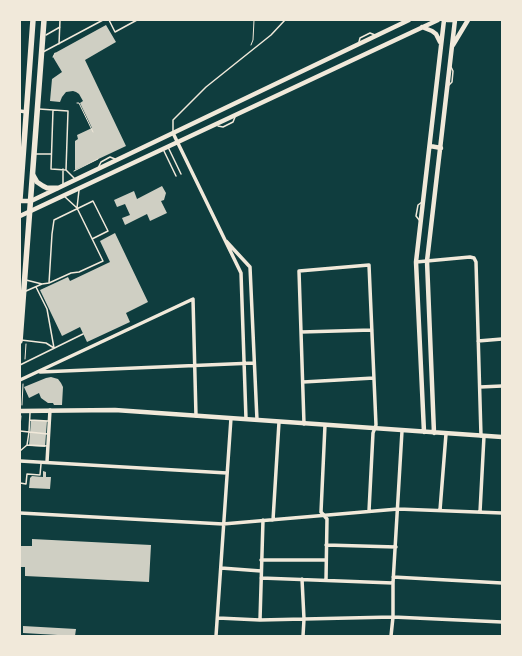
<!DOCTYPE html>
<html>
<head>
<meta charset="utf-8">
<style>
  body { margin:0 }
  #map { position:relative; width:522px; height:656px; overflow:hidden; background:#0f3d3e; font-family:Mulish,sans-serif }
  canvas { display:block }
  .frame { position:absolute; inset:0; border:21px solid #f1e9da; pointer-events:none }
</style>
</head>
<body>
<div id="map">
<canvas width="522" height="656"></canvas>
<div class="frame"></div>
</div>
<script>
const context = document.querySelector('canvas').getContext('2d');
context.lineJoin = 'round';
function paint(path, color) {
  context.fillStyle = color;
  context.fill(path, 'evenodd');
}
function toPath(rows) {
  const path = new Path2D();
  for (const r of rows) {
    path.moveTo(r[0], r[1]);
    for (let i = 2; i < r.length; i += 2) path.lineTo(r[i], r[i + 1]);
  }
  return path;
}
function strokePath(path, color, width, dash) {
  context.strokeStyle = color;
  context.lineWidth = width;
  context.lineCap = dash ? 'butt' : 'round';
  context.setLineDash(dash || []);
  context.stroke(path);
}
const building = toPath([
  [106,25,116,42,85,60,126,146,75,170,75,141,78,139,77,135,92,128,80,103,83,101,79,94,76,92,73,91,66,92,62,97,60,102,50,101,52,79,62,72,53,57,55,53],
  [162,186,166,193,164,200,161,201,167,213,150,221,147,214,125,225,122,218,130,215,125,204,117,207,114,200,134,191,137,199],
  [115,233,148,302,126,313,130,322,87,342,80,327,62,336,40,290,68,277,70,281,110,262,100,241],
  [51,377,58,379,61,383,63,387,62,405,54,405,53,403,48,403,41,398,39,393,29,398,24,387,46,378],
  [31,420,47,421,45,447,29,446],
  [43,471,46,472,46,477,51,477,50,489,29,488,30,478,32,476,43,477],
  [32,539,151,545,149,582,25,576,25,567,20,567,20,546,32,546],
  [23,626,76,629,75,636,23,633]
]);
const path = toPath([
  [251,45,253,40,254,20],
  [53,57,55,53],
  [77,103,79,103,93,132],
  [74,171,98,159],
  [25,359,26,344],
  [22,405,23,384],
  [20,427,21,416]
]);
const service = toPath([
  [109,20,115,32,137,20],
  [46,35,60,27],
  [359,42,360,38,370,33,375,35],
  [59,44,60,20],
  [43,52,103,20],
  [449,85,452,82,453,71,451,67],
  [39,109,68,111,66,170,51,169,53,110],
  [218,126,223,127,233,122,235,117],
  [173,131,173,120,206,87,271,35,285,20],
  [168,147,181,174],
  [163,149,176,176],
  [35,154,51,154],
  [98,168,101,162,110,157,115,159],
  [66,170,74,178],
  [63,184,63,169],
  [77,208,79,190],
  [420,221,416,216,418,205,422,202],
  [26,280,42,284],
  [49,283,52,234,54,220,93,201,108,231,92,239],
  [36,287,47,309,54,348],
  [26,291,42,284,49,283,71,273,79,272,103,261,77,208,64,196],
  [21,340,46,343,54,348],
  [20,365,83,334],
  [30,420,48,421],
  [20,431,29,432,30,413],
  [27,445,48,446],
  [20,451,27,445,29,432,48,434],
  [20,483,26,484,27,474,40,475,41,464]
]);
const minor = toPath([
  [20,111,27,112],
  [173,133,241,273,246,419],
  [226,241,250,267,257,420],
  [416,262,470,257,474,258,476,262,481,436],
  [301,332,372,330],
  [478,341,502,339],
  [40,372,254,363],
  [20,380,193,299,196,416],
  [303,382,374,378],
  [480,387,502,386],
  [304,424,299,271,369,265,376,425,373,433,369,511],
  [325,425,321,512,327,519,326,580],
  [20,461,227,473],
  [47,462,50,410],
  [440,510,446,434],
  [480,512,484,436],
  [20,513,223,524,398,509,502,513],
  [273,520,279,422],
  [326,545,396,547],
  [261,560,326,560],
  [221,568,261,571],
  [393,577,502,583],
  [261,578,393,583],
  [302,579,304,619,303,636],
  [218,618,260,620,393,617,502,622],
  [260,620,263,520],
  [216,636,231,418],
  [391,636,393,617,393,583,402,431]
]);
const tertiary = toPath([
  [447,20,453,20],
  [422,27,432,31,436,34,440,42],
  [453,45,468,20],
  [430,146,441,148],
  [20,201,31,201,409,20],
  [20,216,438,20],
  [20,411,115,410,502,437],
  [424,432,416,262,444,20],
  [434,433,427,261,455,20]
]);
const secondary = toPath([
  [33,175,37,182,43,186,47,188,57,188]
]);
const primary = toPath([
  [20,199,33,20],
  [20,341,44,20]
]);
paint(building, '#cfcfc3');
strokePath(path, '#f1e9da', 1);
strokePath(service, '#f1e9da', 1.5);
strokePath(minor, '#f1e9da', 3.5);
strokePath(tertiary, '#f1e9da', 4.5);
strokePath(secondary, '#f1e9da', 5);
strokePath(primary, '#f1e9da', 5.5);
</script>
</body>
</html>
